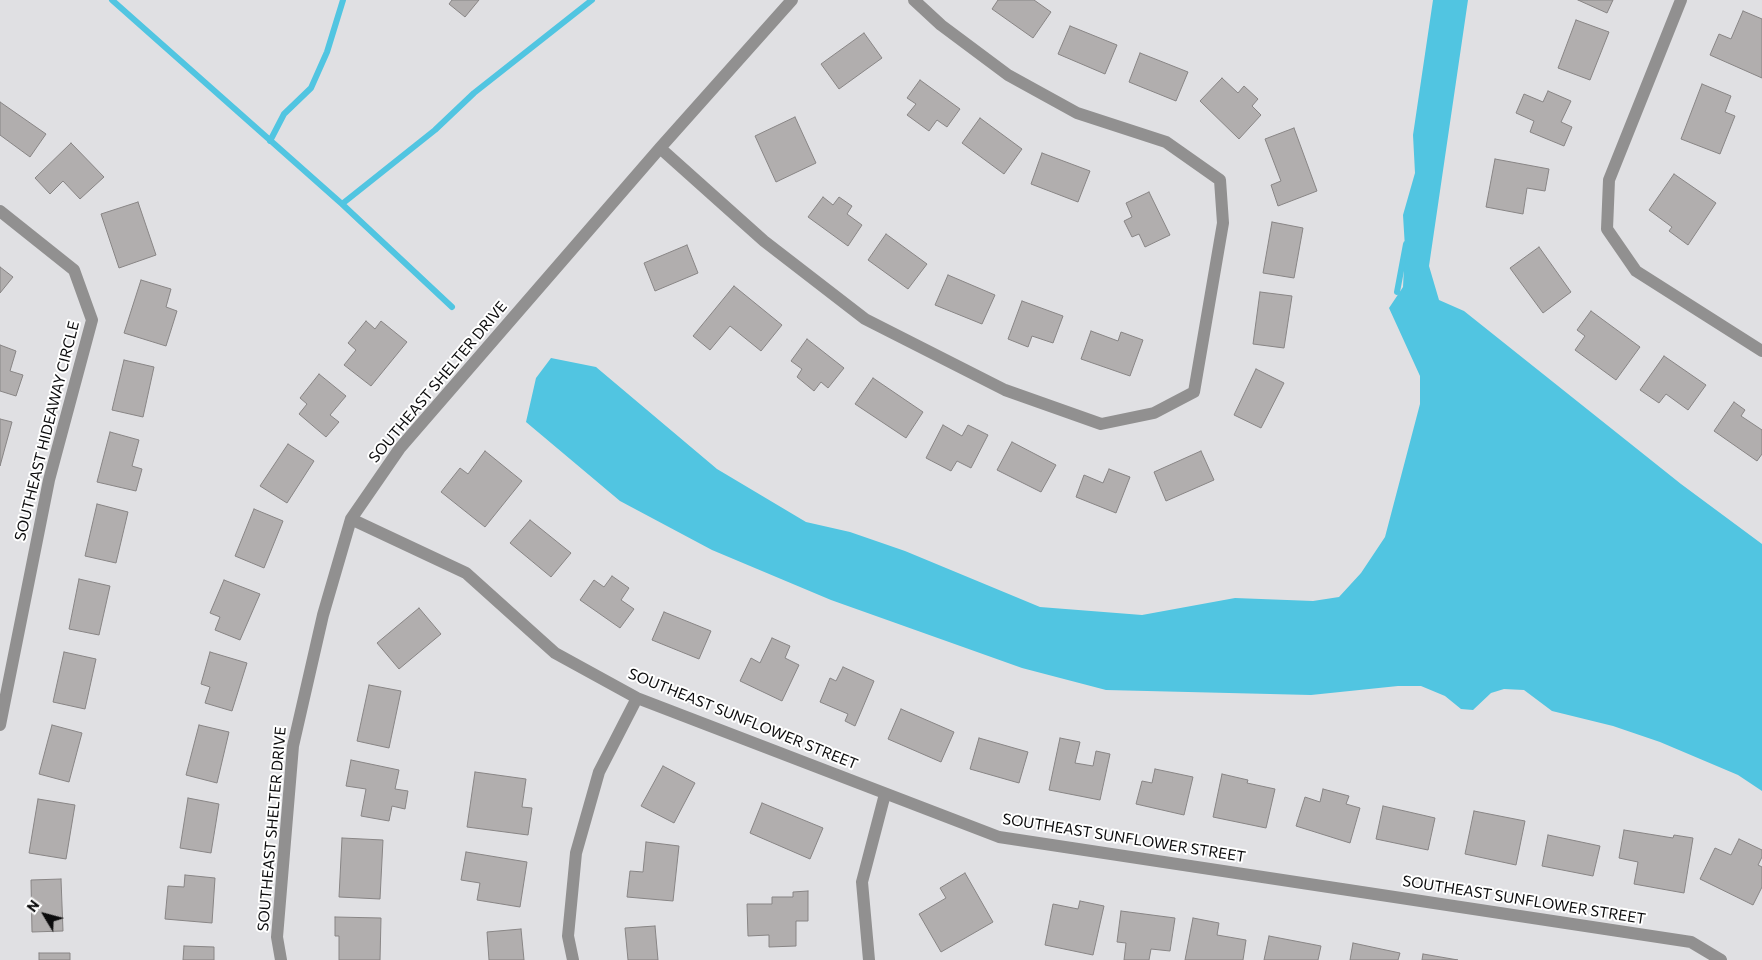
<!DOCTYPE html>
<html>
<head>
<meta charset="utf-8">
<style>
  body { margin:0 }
  #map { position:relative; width:1762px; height:960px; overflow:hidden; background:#e0e0e3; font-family:Commissioner,sans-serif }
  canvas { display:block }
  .north { position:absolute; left:20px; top:890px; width:50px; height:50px; -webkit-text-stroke:4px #fff; paint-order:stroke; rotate:307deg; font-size:14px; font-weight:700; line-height:20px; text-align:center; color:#0b0b0c }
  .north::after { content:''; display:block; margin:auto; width:18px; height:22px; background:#0b0b0c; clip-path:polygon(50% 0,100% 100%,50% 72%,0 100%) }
</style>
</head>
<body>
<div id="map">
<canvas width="1762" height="960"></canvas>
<div class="north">N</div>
</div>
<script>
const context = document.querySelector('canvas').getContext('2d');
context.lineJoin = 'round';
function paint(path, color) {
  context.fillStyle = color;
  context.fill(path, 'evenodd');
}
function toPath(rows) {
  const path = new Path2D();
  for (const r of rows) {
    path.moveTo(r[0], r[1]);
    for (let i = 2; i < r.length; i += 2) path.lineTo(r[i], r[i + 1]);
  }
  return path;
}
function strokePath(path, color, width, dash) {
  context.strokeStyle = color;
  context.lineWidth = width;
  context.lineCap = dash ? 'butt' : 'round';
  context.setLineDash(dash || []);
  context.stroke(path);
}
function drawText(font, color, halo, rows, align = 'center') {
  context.font = font + ' Commissioner,sans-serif';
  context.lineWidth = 4;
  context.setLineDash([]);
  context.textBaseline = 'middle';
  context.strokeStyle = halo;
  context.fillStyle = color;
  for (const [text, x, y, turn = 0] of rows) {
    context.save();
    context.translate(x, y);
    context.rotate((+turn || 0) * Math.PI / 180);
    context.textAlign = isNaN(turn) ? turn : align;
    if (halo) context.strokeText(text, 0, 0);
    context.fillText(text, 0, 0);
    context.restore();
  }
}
const water = toPath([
  [1433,0,1468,0,1429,266,1439,300,1464,311,1681,484,1762,544,1762,791,1738,775,1660,742,1613,726,1552,711,1524,690,1504,689,1491,693,1473,710,1461,709,1445,696,1421,686,1398,686,1311,695,1106,690,1022,668,831,600,712,550,620,501,526,422,536,378,551,358,596,367,717,469,806,522,850,532,905,551,1040,607,1142,615,1235,598,1313,601,1339,597,1361,573,1385,537,1420,404,1420,376,1389,308,1403,287,1405,248,1403,215,1415,173,1413,135]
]);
const stream = toPath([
  [112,0,342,204,452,307],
  [270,141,284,114,311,88,327,52,343,0],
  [342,204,435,130,474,93,592,0],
  [1397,292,1406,244]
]);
const building = toPath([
  [452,0,479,0,465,17,449,4,452,0],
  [998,0,1034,0,1051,12,1033,38,992,9,998,0],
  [1578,0,1613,0,1607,13,1578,0],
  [1743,11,1762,19,1762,78,1710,55,1719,34,1731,39,1743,11],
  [1576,20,1609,32,1590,80,1558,68,1576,20],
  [1070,26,1117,45,1105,74,1058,54,1070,26],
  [864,33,882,58,839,89,821,64,864,33],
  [1140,53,1188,72,1176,101,1129,82,1140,53],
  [1222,78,1238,93,1244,86,1258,99,1252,106,1261,115,1239,139,1200,101,1222,78],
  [920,80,960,109,947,127,937,120,929,131,907,115,916,104,907,98,920,80],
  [1702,84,1731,96,1725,112,1735,116,1720,154,1681,139,1702,84],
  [1548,91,1571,101,1561,122,1572,127,1564,146,1530,132,1534,121,1516,113,1524,94,1543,102,1548,91],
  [0,102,46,134,30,157,0,135,0,102],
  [795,117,816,163,776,182,755,136,795,117],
  [980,118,1022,149,1004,174,962,143,980,118],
  [1294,128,1317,191,1278,206,1271,185,1281,181,1265,139,1294,128],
  [71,143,104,177,80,199,63,181,50,194,35,178,71,143],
  [1042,153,1090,171,1078,202,1031,184,1042,153],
  [1495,159,1549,169,1545,191,1527,188,1523,214,1486,207,1495,159],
  [1674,174,1716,203,1688,245,1669,231,1672,227,1649,210,1674,174],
  [1149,192,1170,235,1145,247,1139,234,1132,237,1124,221,1132,217,1126,203,1149,192],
  [823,197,833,205,839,197,852,206,847,214,862,225,848,246,808,217,823,197],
  [138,202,156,255,119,268,101,214,138,202],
  [1272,222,1303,228,1294,278,1263,273,1272,222],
  [886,234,927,264,908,289,868,260,886,234],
  [687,245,698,273,655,291,644,263,687,245],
  [1539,247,1571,292,1543,313,1510,268,1539,247],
  [0,267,13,277,0,293,0,267],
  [948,275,995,295,982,324,935,305,948,275],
  [141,280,171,289,166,307,177,311,166,346,124,333,141,280],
  [734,286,782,325,761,351,730,326,710,350,693,336,734,286],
  [1260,292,1292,296,1284,348,1253,344,1260,292],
  [1022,301,1063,316,1053,343,1032,336,1028,347,1008,339,1022,301],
  [1591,311,1640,347,1616,380,1575,350,1585,336,1577,330,1591,311],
  [366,321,375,329,381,321,407,342,371,386,344,365,356,350,348,343,366,321],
  [1091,331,1118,341,1121,332,1143,340,1130,376,1081,359,1091,331],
  [807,339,844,368,828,388,821,382,814,391,797,377,802,369,791,361,807,339],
  [0,345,16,351,10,371,23,375,16,396,0,391,0,345],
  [1664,356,1706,385,1688,410,1666,394,1659,403,1640,390,1664,356],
  [124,360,154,367,143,417,112,410,124,360],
  [1256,369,1284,383,1261,428,1234,415,1256,369],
  [319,374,346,396,330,415,339,422,326,437,299,414,307,404,300,398,319,374],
  [873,378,923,412,906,438,855,404,873,378],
  [1734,402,1745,410,1741,416,1762,430,1762,454,1757,461,1714,431,1734,402],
  [0,419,12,422,0,466,0,419],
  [943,425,962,436,968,425,988,435,971,468,957,461,951,471,926,458,943,425],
  [110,432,139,440,132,466,142,469,136,491,97,482,110,432],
  [1012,442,1056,465,1041,492,997,470,1012,442],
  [288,444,314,461,287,503,260,486,288,444],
  [485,451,522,481,485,527,441,492,460,468,468,474,485,451],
  [1201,451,1214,480,1166,501,1154,472,1201,451],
  [1109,469,1130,477,1116,513,1076,497,1084,475,1103,483,1109,469],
  [97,504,128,512,116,563,85,556,97,504],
  [254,509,283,521,264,568,235,556,254,509],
  [530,520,571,553,551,577,510,543,530,520],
  [612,576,629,588,621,600,634,609,620,628,580,600,594,580,604,587,612,576],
  [79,579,110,586,99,635,69,629,79,579],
  [224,580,260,594,240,640,215,630,220,617,210,613,224,580],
  [419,608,441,634,399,669,377,643,419,608],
  [664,612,711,631,699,659,652,640,664,612],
  [772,638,790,646,785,658,799,665,782,701,740,681,751,658,760,663,772,638],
  [64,652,96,659,85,709,53,702,64,652],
  [210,652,247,663,232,711,205,703,210,687,201,684,210,652],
  [843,667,874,681,855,726,845,721,848,714,820,702,830,678,836,681,843,667],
  [369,685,401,691,389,748,357,741,369,685],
  [901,709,954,732,941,762,888,739,901,709],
  [52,725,82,733,69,782,39,774,52,725],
  [199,725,229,732,217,783,186,775,199,725],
  [979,738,1028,752,1019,783,970,769,979,738],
  [1060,738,1080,742,1075,763,1093,766,1096,751,1110,754,1100,800,1049,790,1060,738],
  [351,760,399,770,395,789,408,791,405,809,392,806,389,821,361,816,366,789,346,786,351,760],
  [663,766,695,783,674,823,641,806,663,766],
  [1155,769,1193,777,1184,815,1136,804,1142,781,1152,783,1155,769],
  [475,772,526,779,522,807,532,808,528,835,467,827,475,772],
  [1222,774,1248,780,1247,783,1275,789,1266,828,1213,817,1222,774],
  [1323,789,1349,796,1346,804,1360,808,1350,843,1296,826,1305,797,1320,802,1323,789],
  [188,798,219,804,211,853,180,848,188,798],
  [38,799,75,805,66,859,29,853,38,799],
  [762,803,823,828,810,859,750,833,762,803],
  [1383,806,1435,818,1428,850,1376,839,1383,806],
  [1474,811,1525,821,1516,865,1465,854,1474,811],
  [1624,830,1673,838,1674,835,1693,838,1684,893,1634,884,1638,862,1619,858,1624,830],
  [1548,835,1600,846,1593,876,1542,866,1548,835],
  [342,838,383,840,380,899,339,897,342,838],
  [1739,839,1762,850,1762,857,1758,865,1762,867,1762,887,1753,905,1700,879,1715,848,1731,855,1739,839],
  [646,842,679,846,673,901,627,897,630,871,643,872,646,842],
  [466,852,527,862,520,907,477,900,480,883,461,880,466,852],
  [965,873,993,922,941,952,919,914,946,898,940,888,965,873],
  [185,875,215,878,212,923,165,919,168,886,184,887,185,875],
  [61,879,63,931,32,932,31,880,61,879],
  [808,891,808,921,796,921,796,946,769,947,769,935,748,936,747,904,772,904,772,897,793,897,793,892,808,891],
  [1080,901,1104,906,1093,955,1045,945,1053,904,1078,909,1080,901],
  [1121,911,1175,918,1170,951,1151,949,1149,960,1124,960,1126,943,1117,942,1121,911],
  [335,917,381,918,380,960,339,960,339,936,335,936,335,917],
  [1193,918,1219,923,1217,935,1246,940,1243,960,1185,960,1193,918],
  [655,926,658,960,628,960,625,928,655,926],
  [521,929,524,960,489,960,487,932,521,929],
  [1269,936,1321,946,1318,960,1264,960,1269,936],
  [1353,943,1400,953,1398,960,1350,960,1353,943],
  [184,946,214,947,214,960,183,960,184,946],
  [39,953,70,953,70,960,39,960,39,953],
  [1423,954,1458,960,1422,960,1423,954]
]);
const minor = toPath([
  [1681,0,1609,180,1607,229,1636,271,1762,351],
  [660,148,764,241,865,319,1005,390,1101,424,1154,413,1194,392,1223,223,1220,180,1166,142,1077,113,1008,75,941,25,914,0],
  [0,211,74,270,92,320,49,480,0,725],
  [351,519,466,573,555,653,637,698,999,837,1691,942,1721,960],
  [281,960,277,937,293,746,323,615,351,519,400,448,660,148,792,0],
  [573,960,568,936,576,853,599,772,637,698],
  [869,960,862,882,885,794]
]);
const streetNames = [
  ["SOUTHEAST SHELTER DRIVE",438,382,-50],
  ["SOUTHEAST HIDEAWAY CIRCLE",47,431,-76],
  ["SOUTHEAST SUNFLOWER STREET",743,719,22],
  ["SOUTHEAST SHELTER DRIVE",272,829,-85],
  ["SOUTHEAST SUNFLOWER STREET",1124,838,9],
  ["SOUTHEAST SUNFLOWER STREET",1524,900,9]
];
paint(water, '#51c5e1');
strokePath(stream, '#51c5e1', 6);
paint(building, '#b1aeae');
strokePath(building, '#888585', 1);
strokePath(minor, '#919090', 12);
drawText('15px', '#0b0b0c', '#fff', streetNames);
</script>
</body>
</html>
